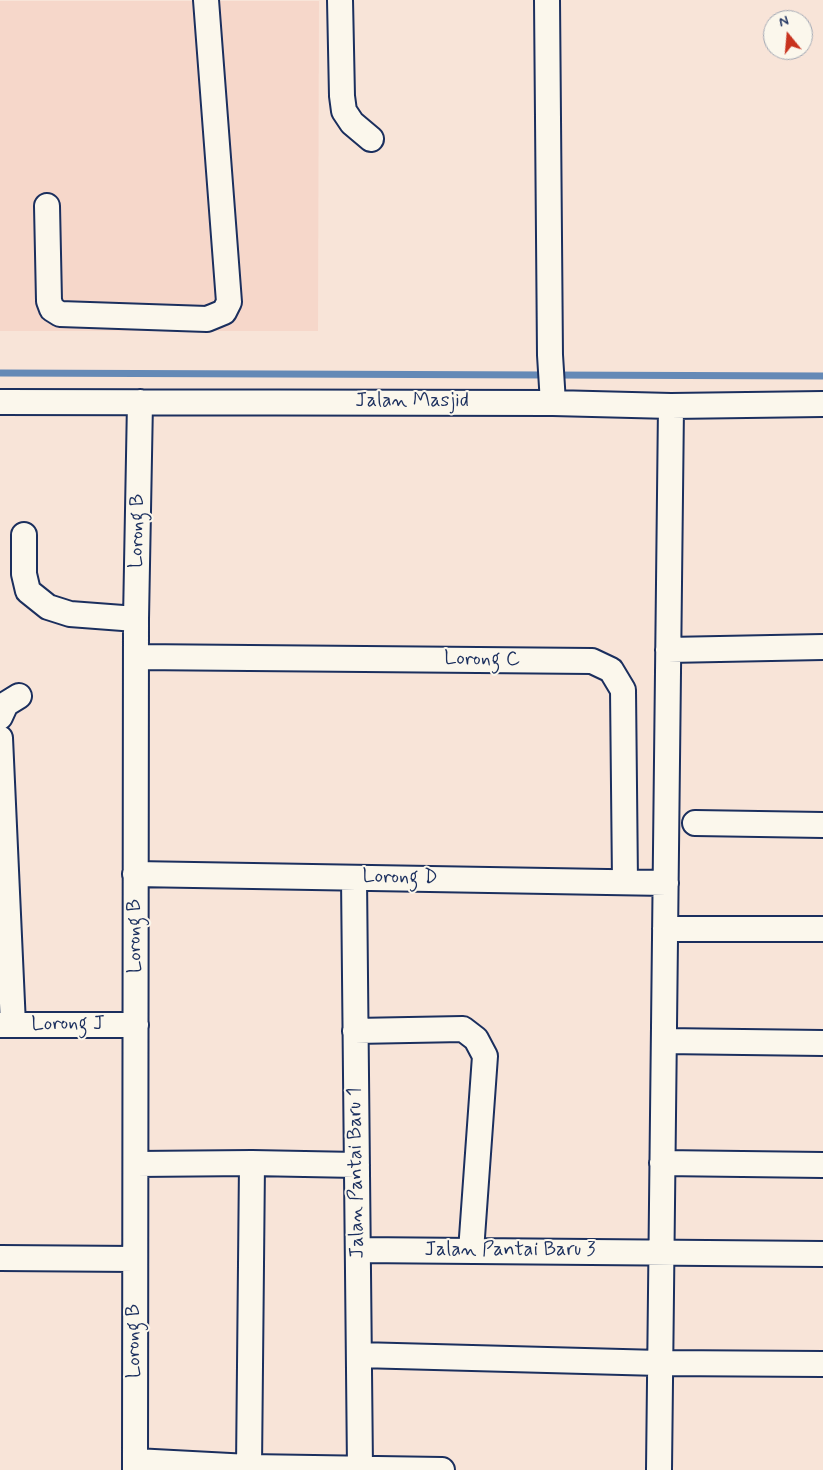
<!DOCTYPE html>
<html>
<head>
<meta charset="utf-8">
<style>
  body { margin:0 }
  #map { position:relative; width:823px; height:1470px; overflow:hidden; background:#f8e4d8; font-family:Mynerve,sans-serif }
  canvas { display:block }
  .north { position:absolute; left:763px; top:10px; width:50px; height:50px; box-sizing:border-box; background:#fbf7ec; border:1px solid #a1a7b3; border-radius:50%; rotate:343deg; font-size:14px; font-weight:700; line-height:20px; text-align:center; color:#1b2f5e }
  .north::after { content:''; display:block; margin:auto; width:18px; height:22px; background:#c8321e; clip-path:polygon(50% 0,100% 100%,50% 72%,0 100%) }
</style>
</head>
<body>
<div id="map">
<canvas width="823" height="1470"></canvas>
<div class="north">N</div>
</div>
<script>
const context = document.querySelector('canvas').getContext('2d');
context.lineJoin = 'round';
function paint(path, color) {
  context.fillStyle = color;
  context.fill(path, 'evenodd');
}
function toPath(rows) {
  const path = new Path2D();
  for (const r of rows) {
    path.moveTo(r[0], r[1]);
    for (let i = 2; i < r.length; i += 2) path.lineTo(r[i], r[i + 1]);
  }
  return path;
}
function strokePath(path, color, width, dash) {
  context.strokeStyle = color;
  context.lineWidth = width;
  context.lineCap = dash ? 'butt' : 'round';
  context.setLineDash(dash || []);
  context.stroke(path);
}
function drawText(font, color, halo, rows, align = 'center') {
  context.font = font + ' Mynerve,sans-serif';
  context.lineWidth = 4;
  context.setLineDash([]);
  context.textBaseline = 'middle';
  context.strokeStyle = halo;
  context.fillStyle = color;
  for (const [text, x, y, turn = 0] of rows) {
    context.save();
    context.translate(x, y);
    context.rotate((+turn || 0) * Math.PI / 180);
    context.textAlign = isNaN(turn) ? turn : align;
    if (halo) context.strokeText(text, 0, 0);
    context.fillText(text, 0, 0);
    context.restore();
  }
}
const built = toPath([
  [0,1,319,1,318,331,0,331]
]);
const stream = toPath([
  [0,373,823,376]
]);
const minor = toPath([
  [340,0,342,96,344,111,352,123,371,139],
  [547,0,550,355,553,403],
  [47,206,49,301,52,309,60,314,207,319,224,312,229,302,206,0],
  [0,402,553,403,671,406,823,404],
  [24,535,24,574,28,591,48,607,70,614,136,619],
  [668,650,823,647],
  [136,657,592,661,611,670,623,690,625,882],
  [0,717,6,704,19,696],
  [0,738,13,1025],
  [695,823,823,825],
  [135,874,666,883],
  [354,878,360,1468],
  [665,929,823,929],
  [0,1025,136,1025],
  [355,1031,463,1029,476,1039,485,1056,471,1251],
  [664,1041,823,1043],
  [662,1163,823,1165],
  [136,1164,252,1163,357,1165],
  [358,1250,823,1254],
  [0,1258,135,1259],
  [359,1355,660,1363,823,1364],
  [135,1461,249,1467,442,1470],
  [249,1467,252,1163],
  [135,1470,136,619,140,402],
  [659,1470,671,406]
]);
const streetNames = [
  ["Jalan Masjid",412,402],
  ["Lorong B",138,531,-89],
  ["Lorong C",482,660,1],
  ["Lorong D",400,878,1],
  ["Lorong B",136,936,-90],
  ["Lorong J",68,1025],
  ["Jalan Pantai Baru 1",357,1173,-91],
  ["Jalan Pantai Baru 3",510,1251],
  ["Lorong B",135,1341,-90]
];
paint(built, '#f6d7ca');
strokePath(stream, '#6589b6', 7);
strokePath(minor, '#1b2f5e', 28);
strokePath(minor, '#fbf7ec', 24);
drawText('20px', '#1b2f5e', '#fbf7ec', streetNames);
</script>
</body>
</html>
